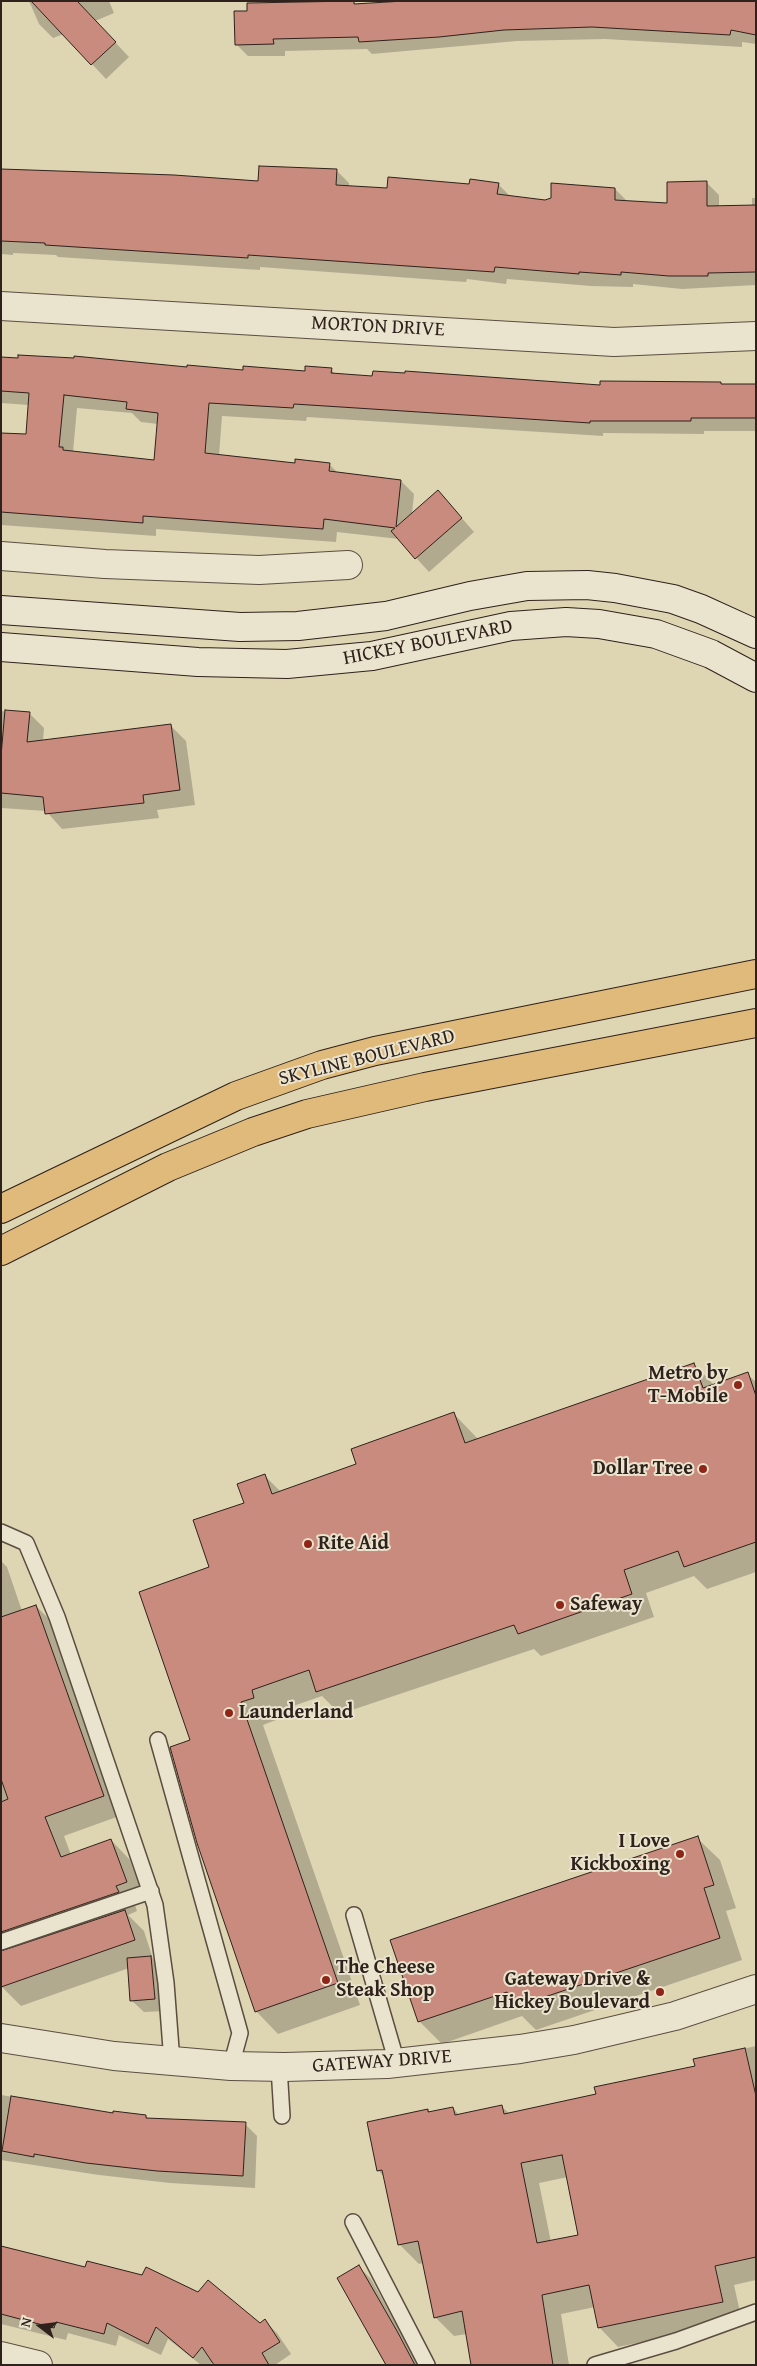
<!DOCTYPE html>
<html>
<head>
<meta charset="utf-8">
<style>
  body { margin:0 }
  #map { position:relative; width:757px; height:2366px; overflow:hidden; background:#ded5b3; font-family:"Gentium Book Plus",serif }
  canvas { display:block }
  .frame { position:absolute; inset:0; border:2px solid #2f211b; pointer-events:none }
  .north { position:absolute; left:15px; top:2301px; width:50px; height:50px; -webkit-text-stroke:4px #eae4ce; paint-order:stroke; rotate:285deg; font-size:14px; font-weight:700; line-height:20px; text-align:center; color:#2f211b }
  .north::after { content:''; display:block; margin:auto; width:18px; height:22px; background:#2f211b; clip-path:polygon(50% 0,100% 100%,50% 72%,0 100%) }
</style>
</head>
<body>
<div id="map">
<canvas width="757" height="2366"></canvas>
<div class="frame"></div>
<div class="north">N</div>
</div>
<script>
const context = document.querySelector('canvas').getContext('2d');
context.lineJoin = 'round';
function paint(path, color) {
  context.fillStyle = color;
  context.fill(path, 'evenodd');
}
function toPath(rows) {
  const path = new Path2D();
  for (const r of rows) {
    path.moveTo(r[0], r[1]);
    for (let i = 2; i < r.length; i += 2) path.lineTo(r[i], r[i + 1]);
  }
  return path;
}
function strokePath(path, color, width, dash) {
  context.strokeStyle = color;
  context.lineWidth = width;
  context.lineCap = dash ? 'butt' : 'round';
  context.setLineDash(dash || []);
  context.stroke(path);
}
function drawText(font, color, halo, rows, align = 'center') {
  context.font = font + ' "Gentium Book Plus",serif';
  context.lineWidth = 4;
  context.setLineDash([]);
  context.textBaseline = 'middle';
  context.strokeStyle = halo;
  context.fillStyle = color;
  for (const [text, x, y, turn = 0] of rows) {
    context.save();
    context.translate(x, y);
    context.rotate((+turn || 0) * Math.PI / 180);
    context.textAlign = isNaN(turn) ? turn : align;
    if (halo) context.strokeText(text, 0, 0);
    context.fillText(text, 0, 0);
    context.restore();
  }
}
const shadow = toPath([
  [29,1,109,1,114,13,95,21,129,57,106,79,64,34,53,38,39,24],
  [756,1,756,44,742,42,742,47,605,39,517,41,372,54,367,49,285,51,285,56,248,56,236,44,354,2,357,5],
  [1,170,259,182,336,170,349,183,349,187,388,190,498,184,511,197,545,201,615,189,628,202,669,205,707,183,719,195,719,207,752,206,752,198,756,198,756,285,682,289,633,284,633,287,591,286,507,279,506,284,467,279,466,282,260,267,260,270,58,257,56,255,13,253,13,255,1,254],
  [1,358,244,371,306,372,331,369,336,375,601,387,720,383,723,385,756,385,756,431,704,431,704,434,603,433,603,436,307,417,306,421,222,416,219,456,296,464,329,464,339,474,401,481,414,494,412,514,438,491,474,532,429,572,399,539,337,532,336,542,156,529,156,536,1,525,1,434,27,436,29,405,1,403],
  [77,408,132,413,141,422,158,424,156,462,73,452],
  [1,711,29,713,44,728,43,741,171,726,186,741,195,805,157,810,159,818,62,829,46,811,1,808],
  [694,1364,714,1385,747,1374,756,1382,756,1572,707,1589,694,1576,646,1593,654,1617,541,1656,534,1649,340,1714,322,1696,273,1713,276,1720,263,1725,360,2005,278,2034,256,2011,192,1741,211,1568,245,1504,265,1476,281,1492,358,1465,454,1414,478,1439],
  [1,1561,7,1567,22,1611,36,1606,55,1625,122,1815,64,1836,71,1855,111,1840,130,1860,145,1901,135,1905,137,1911,128,1915,144,1931,153,1959,162,1969,166,2011,144,2012,131,2000,129,1968,21,2006,2,1987],
  [697,1838,720,1860,736,1908,726,1911,742,1960,536,2030,522,2016,442,2044,419,2021],
  [756,2046,756,2280,734,2285,742,2321,618,2347,599,2327,595,2307,561,2314,569,2365,472,2365,467,2334,454,2336,435,2317,423,2263,419,2264,400,2245,385,2178,378,2170,428,2110,431,2113,453,2108,460,2116,502,2107,510,2114,598,2095,696,2067,695,2060],
  [568,2177,580,2236,551,2242,539,2183],
  [1,2095,114,2114,146,2116,149,2119,245,2124,257,2136,255,2188,170,2183,99,2175,1,2160],
  [1,2246,259,2324,265,2321,277,2333,291,2354,275,2365,216,2365,213,2361,210,2365,201,2365,168,2339,161,2355,119,2335,116,2346,68,2333,66,2340,1,2324],
  [359,2267,371,2279,419,2365,386,2365]
]);
const building = toPath([
  [31,1,77,1,116,42,91,65,31,1],
  [354,1,354,4,404,1,756,1,756,35,731,30,730,35,592,27,504,30,439,37,359,42,358,37,273,39,274,44,235,45,234,11,247,11,247,3,354,1],
  [259,166,337,169,336,185,387,188,388,177,469,184,470,179,499,183,497,194,545,200,551,198,551,183,615,188,615,200,667,203,667,182,707,181,707,206,756,205,756,272,708,273,708,276,669,276,621,272,621,275,579,272,579,274,495,267,494,272,248,255,248,258,45,245,45,243,1,241,1,169,174,175,258,181,259,166],
  [18,355,74,358,74,356,187,367,187,365,243,370,243,366,305,371,305,366,332,368,331,373,372,376,373,371,405,373,405,371,600,385,600,381,721,382,721,384,756,384,756,418,691,418,691,421,590,421,590,423,294,404,293,408,209,403,205,453,295,463,295,459,330,463,329,471,401,480,396,527,438,490,462,518,415,559,391,531,395,528,324,519,323,529,143,516,143,523,1,512,1,433,26,434,29,393,1,391,1,357,18,358,18,355],
  [64,395,127,402,126,409,158,413,154,460,63,450,63,447,59,447,64,395],
  [5,710,30,712,27,742,171,724,180,790,143,795,144,803,45,814,43,797,1,793,1,756,5,710],
  [694,1363,703,1388,748,1372,756,1396,756,1542,684,1567,678,1551,624,1570,632,1594,518,1634,514,1625,316,1692,309,1670,252,1690,254,1698,241,1702,338,1983,255,2012,197,1843,170,1747,190,1740,139,1592,209,1567,193,1520,244,1503,237,1484,265,1474,272,1494,356,1464,351,1449,454,1412,465,1443,694,1363],
  [36,1605,104,1796,45,1817,61,1857,111,1839,127,1882,116,1886,119,1892,1,1932,1,1802,8,1799,1,1779,1,1617,36,1605],
  [698,1836,714,1885,704,1888,720,1938,512,2008,507,1992,418,2022,390,1940,698,1836],
  [125,1910,135,1940,1,1987,1,1951,125,1910],
  [151,1956,155,1999,130,2001,127,1958,151,1956],
  [745,2048,756,2096,756,2257,715,2266,723,2302,598,2328,589,2285,542,2295,553,2365,471,2365,462,2311,434,2318,418,2241,398,2245,382,2170,377,2171,367,2122,428,2109,428,2112,453,2107,455,2115,502,2105,504,2114,596,2094,594,2087,695,2066,693,2059,745,2048],
  [562,2155,578,2235,537,2243,521,2163,562,2155],
  [11,2096,113,2113,113,2111,146,2115,146,2118,246,2122,243,2176,157,2171,86,2163,34,2154,34,2157,2,2151,11,2096],
  [1,2246,85,2267,87,2261,142,2275,146,2267,198,2292,208,2280,260,2323,265,2319,280,2342,262,2353,269,2365,214,2365,202,2347,193,2358,156,2327,148,2344,107,2323,104,2334,56,2322,54,2328,1,2314,1,2246],
  [359,2265,397,2331,415,2365,386,2365,337,2278,359,2265]
]);
const service = toPath([
  [1,1532,26,1543,57,1617,155,1905,166,1983,172,2062],
  [158,1740,240,2033,231,2066],
  [354,1915,397,2063],
  [1,1942,151,1891],
  [279,2067,282,2116],
  [353,2222,427,2365],
  [595,2365,676,2341,756,2312]
]);
const minor = toPath([
  [1,306,614,342,756,336],
  [1,556,105,564,259,570,348,565],
  [1,2356,38,2365]
]);
const tertiary = toPath([
  [1,2038,114,2056,231,2066,285,2067,387,2064,520,2049,574,2040,675,2016,756,1989]
]);
const secondary = toPath([
  [1,610,240,627,298,626,386,616,470,596,527,586,587,585,615,588,673,599,701,609,756,634],
  [1,647,198,662,287,664,372,656,511,626,566,622,599,624,656,634,711,654,756,678]
]);
const primary = toPath([
  [1,1209,236,1096,322,1065,375,1051,756,974],
  [1,1251,168,1167,253,1132,307,1114,425,1087,756,1023]
]);
const markers = [
  [738,1385,5,"#8f2418"],
  [703,1469,5,"#8f2418"],
  [308,1544,5,"#8f2418"],
  [560,1605,5,"#8f2418"],
  [229,1713,5,"#8f2418"],
  [680,1854,5,"#8f2418"],
  [326,1980,5,"#8f2418"],
  [660,1992,5,"#8f2418"]
];
const streetNames = [
  ["MORTON DRIVE",378,327,3],
  ["HICKEY BOULEVARD",428,643,-11],
  ["SKYLINE BOULEVARD",367,1058,-14],
  ["GATEWAY DRIVE",382,2062,-4]
];
const poiNames = [
  ["Metro by",728,1374],
  ["T-Mobile",728,1397],
  ["Dollar Tree",693,1469],
  ["Rite Aid",318,1544,"left"],
  ["Safeway",570,1605,"left"],
  ["Launderland",239,1713,"left"],
  ["I Love",670,1842],
  ["Kickboxing",670,1865],
  ["The Cheese",336,1968,"left"],
  ["Steak Shop",336,1991,"left"],
  ["Gateway Drive &",650,1980],
  ["Hickey Boulevard",650,2003]
];
paint(shadow, '#0003');
paint(building, '#c98b7e');
strokePath(building, '#2f211b', 1);
strokePath(service, '#5b4e41', 18);
strokePath(minor, '#5b4e41', 30);
strokePath(tertiary, '#5b4e41', 30);
strokePath(secondary, '#2f211b', 30);
strokePath(primary, '#2f211b', 30);
strokePath(service, '#eae4ce', 15);
strokePath(minor, '#eae4ce', 28);
strokePath(tertiary, '#eae4ce', 28);
strokePath(secondary, '#eae4ce', 28);
strokePath(primary, '#dfba7a', 28);
for (const [x, y, r, color] of markers) {
  const dot = new Path2D();
  dot.arc(x, y, r, 0, 2 * Math.PI);
  context.fillStyle = color;
  context.fill(dot);
  strokePath(dot, '#eae4ce', 2);
}
drawText('20px', '#2f211b', '#eae4ce', streetNames);
drawText('bold 20px', '#2f211b', '#eae4ce', poiNames, 'right');
</script>
</body>
</html>
